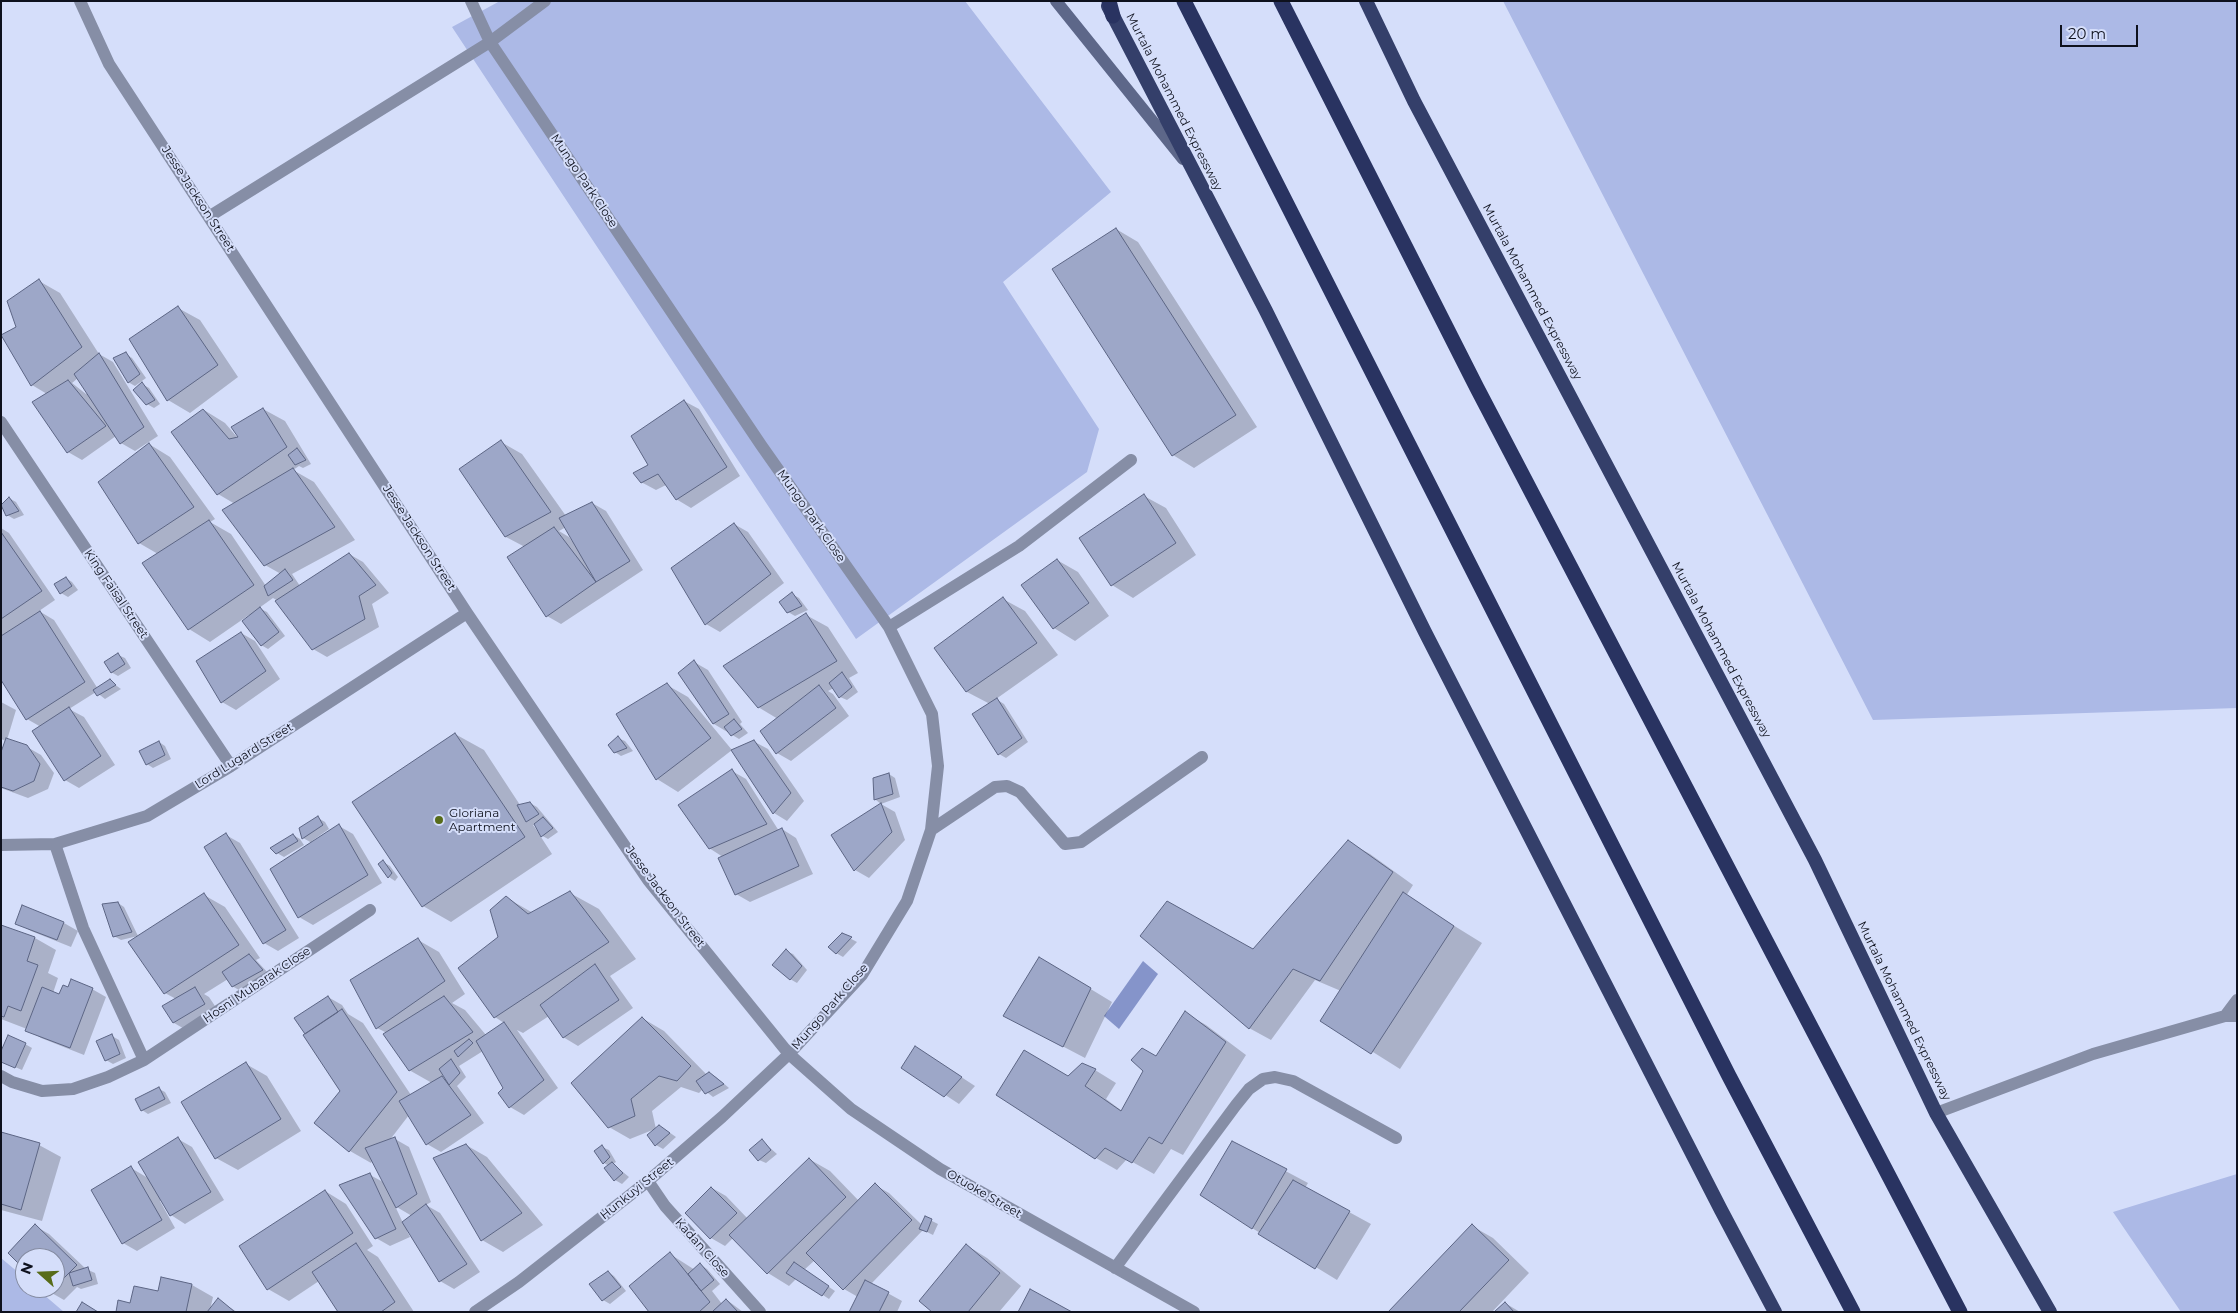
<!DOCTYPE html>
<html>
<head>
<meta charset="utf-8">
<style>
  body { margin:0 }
  #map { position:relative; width:2238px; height:1313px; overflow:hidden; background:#d5defa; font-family:Montserrat,sans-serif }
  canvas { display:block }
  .frame { position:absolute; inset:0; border:2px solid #0e111d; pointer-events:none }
  .north { position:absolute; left:15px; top:1248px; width:50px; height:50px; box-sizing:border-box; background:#d5defa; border:1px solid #858ca2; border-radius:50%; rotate:290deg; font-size:14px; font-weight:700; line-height:20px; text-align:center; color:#0e111d }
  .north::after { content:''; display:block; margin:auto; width:18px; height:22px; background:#586c19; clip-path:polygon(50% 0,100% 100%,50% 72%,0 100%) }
  .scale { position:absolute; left:2060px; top:25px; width:78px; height:22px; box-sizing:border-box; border:2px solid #0e111d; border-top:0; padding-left:6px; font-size:15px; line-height:18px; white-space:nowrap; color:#0e111d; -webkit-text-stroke:4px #d5defa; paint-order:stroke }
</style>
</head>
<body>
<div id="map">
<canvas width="2238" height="1313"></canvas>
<div class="frame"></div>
<div class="north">N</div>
<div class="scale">20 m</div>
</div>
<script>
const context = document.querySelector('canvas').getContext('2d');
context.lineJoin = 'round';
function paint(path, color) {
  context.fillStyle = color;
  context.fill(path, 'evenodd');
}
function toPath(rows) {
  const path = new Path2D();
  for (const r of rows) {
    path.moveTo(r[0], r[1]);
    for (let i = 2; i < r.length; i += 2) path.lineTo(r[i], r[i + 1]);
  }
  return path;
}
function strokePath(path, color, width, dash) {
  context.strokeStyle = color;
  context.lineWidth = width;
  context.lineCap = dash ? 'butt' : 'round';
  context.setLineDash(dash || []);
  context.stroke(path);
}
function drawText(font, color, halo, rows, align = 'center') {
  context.font = font + ' Montserrat,sans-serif';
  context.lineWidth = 4;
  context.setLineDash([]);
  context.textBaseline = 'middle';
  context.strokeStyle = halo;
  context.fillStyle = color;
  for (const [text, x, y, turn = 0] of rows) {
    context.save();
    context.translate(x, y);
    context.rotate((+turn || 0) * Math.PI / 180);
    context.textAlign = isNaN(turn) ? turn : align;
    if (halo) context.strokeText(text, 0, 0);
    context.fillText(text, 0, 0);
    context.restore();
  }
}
const green = toPath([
  [500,1,965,1,1111,192,1003,282,1099,429,1087,472,856,639,452,27],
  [1503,1,2237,1,2237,708,1873,720],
  [2237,1174,2237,1312,2181,1312,2113,1212],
  [1,1258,25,1278,25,1288,36,1288,64,1312,1,1312]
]);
const water = toPath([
  [1143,961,1158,974,1119,1029,1104,1016]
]);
const shadow = toPath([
  [1116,229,1138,242,1257,427,1194,468,1173,455],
  [39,281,60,293,99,354,113,362,158,436,135,451,121,443,116,436,82,460,68,452,47,394,32,385,17,328],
  [78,378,88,393,86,394,72,383],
  [178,308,200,320,238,377,190,413,168,400,131,340],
  [126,354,132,358,146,378,135,386,128,382],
  [142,384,149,388,160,404,154,408,147,404,135,390],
  [684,401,699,409,740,476,691,508,676,499,666,485,656,490,641,482],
  [263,409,285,421,311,464,303,468,299,466,293,470,314,482,355,540,292,574,300,586,349,554,363,562,389,593,372,604,379,627,327,657,313,649,278,601,273,598,259,608,267,612,285,636,268,649,261,645,249,615,210,642,189,629,158,554,139,543,149,444,170,457,215,519,210,522,231,534,266,586,281,574,265,565,235,504,218,494,173,432,204,410,225,423,237,437],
  [501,442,522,454,566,516,592,503,606,511,643,570,561,624,547,616,525,547,506,537,460,469],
  [566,527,574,541,573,542,569,537,559,531],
  [1144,496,1166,508,1196,555,1133,598,1112,585],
  [9,498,16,502,24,515,14,519,7,515,2,506],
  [734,524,748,532,784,583,720,632,706,624],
  [1,528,9,533,55,600,39,611,54,620,98,689,110,681,121,689,105,699,96,692,69,709,84,717,115,765,79,788,65,780,41,727,27,719,1,678],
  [1057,560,1078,572,1109,616,1075,641,1054,628,1023,585],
  [66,578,72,582,78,590,68,597,61,593],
  [792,594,799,598,808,610,795,616,788,612],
  [1003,599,1025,611,1058,655,996,699,1004,704,1028,742,1006,758,999,754,990,704,967,692,936,648],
  [806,615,828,627,858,673,849,678,858,692,847,700,840,697,834,688,828,691,833,694,849,716,791,761,777,753,778,719,758,707],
  [241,633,255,641,280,679,236,710,222,702],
  [118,655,125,658,131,668,118,676,111,672],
  [694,662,708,670,742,722,740,724,748,733,739,739,714,724,679,673],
  [667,685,688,697,732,750,678,792,657,779,618,714],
  [1,702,16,710,7,740,27,747,41,755,54,773,48,789,28,798,1,788,1,756,6,741,1,739],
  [455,734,484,750,520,805,530,803,537,807,558,832,548,839,539,834,552,854,451,922,423,906],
  [536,824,540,831,538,832,533,825],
  [618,738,625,741,633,751,621,756,615,752],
  [753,741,768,749,804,801,787,821,774,813],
  [159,742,165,746,171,759,153,768,147,764],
  [732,771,746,779,779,831,782,829,796,838,813,874,750,902,736,894,723,857,709,848],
  [889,774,895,778,900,797,881,804,876,800,874,779],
  [881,804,895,812,905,840,869,878,855,870,833,835],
  [318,818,325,822,329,829,312,841,313,843,339,826,353,834,382,883,313,925,299,917,312,843,303,838,300,829],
  [226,835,240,843,299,938,278,951,264,943],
  [293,835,300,839,304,845,284,857,277,853],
  [1348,842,1370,854,1413,885,1406,896,1482,943,1400,1069,1322,1020,1341,991,1315,980,1271,1040,1249,1028,1254,950],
  [383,862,390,866,398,877,395,881,389,877,380,864],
  [570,893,599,909,636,959,610,976,633,1008,578,1046,563,1037,549,1016,523,1033,517,1030,558,1088,524,1115,510,1107,505,1088,483,1051,459,1066,466,1077,457,1086,484,1123,441,1152,427,1144,409,1115,389,1141,395,1139,409,1147,431,1202,426,1205,440,1213,480,1272,454,1289,440,1281,409,1230,407,1231,410,1237,390,1246,376,1238,370,1175,385,1183,373,1160,371,1163,350,1151,328,997,342,1005,348,1014,363,1023,411,1095,432,1083,409,1070,387,1033,377,1028,418,940,439,952,465,994,452,1003,465,1010,486,1035,504,1023,495,1017,500,938,507,898,533,913],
  [444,1075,448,1081,441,1076],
  [395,1206,412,1216,403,1223],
  [204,895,225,907,260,958,256,960,269,974,239,990,232,986,228,979,204,994,209,997,219,1012,188,1031,174,1023,164,1006,176,999,165,993,130,942],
  [118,903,124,907,138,936,121,940,114,936],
  [23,907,64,923,78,931,71,947,31,931,17,923],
  [1,926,35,938,56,950,48,973,58,978,53,993,60,995,92,989,106,997,84,1055,41,1038,27,1029,1,1019],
  [842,934,857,942,843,957,836,953],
  [786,951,793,954,807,970,797,983,790,979],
  [1061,971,1112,1002,1085,1058,1005,1016],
  [1185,1013,1206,1025,1246,1055,1183,1155,1171,1149,1154,1174,1127,1159,1117,1170,1096,1158,1069,1078,1095,1070,1116,1083,1106,1099,1122,1111],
  [642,1018,664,1031,707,1075,709,1073,716,1077,729,1088,713,1097,703,1089,699,1093,681,1087,652,1111,656,1129,666,1130,676,1137,663,1149,656,1145,655,1129,630,1139,609,1127],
  [112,1036,119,1040,126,1058,113,1064,106,1060],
  [25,1044,32,1048,22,1070,6,1063],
  [929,1056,975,1086,959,1104,903,1067],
  [246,1064,267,1076,301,1131,238,1170,216,1158],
  [159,1089,165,1092,171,1103,148,1114,142,1110],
  [1,1134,39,1145,61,1157,42,1221,1,1210],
  [178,1139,192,1147,224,1200,185,1224,171,1215,162,1200,160,1201,175,1228,137,1251,123,1243,131,1168,148,1178],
  [762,1141,777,1154,766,1163,759,1160],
  [1233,1143,1308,1183,1305,1188,1371,1224,1337,1280,1252,1228],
  [466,1145,487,1157,543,1225,503,1252,482,1240],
  [602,1147,609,1150,616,1162,613,1164,629,1177,622,1184,615,1180,609,1166,604,1163],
  [809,1159,830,1171,859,1201,875,1185,889,1193,922,1225,926,1218,938,1224,933,1235,923,1230,871,1284,902,1301,897,1312,851,1312,858,1297,844,1289,815,1260,804,1270,835,1291,829,1299,797,1278,789,1286,768,1273,733,1238,725,1246,711,1238,712,1188,726,1196,748,1219],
  [325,1191,346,1204,373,1246,367,1250,378,1257,414,1312,340,1312,319,1281,289,1301,268,1289],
  [35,1226,49,1234,86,1269,95,1273,98,1284,81,1289,77,1287,64,1300,50,1292,46,1288,55,1288,55,1258,25,1258,25,1268,10,1253],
  [1472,1226,1493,1238,1529,1273,1492,1312,1390,1312],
  [966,1245,987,1258,1021,1286,999,1312,934,1312],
  [670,1254,695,1270,701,1265,707,1269,720,1284,712,1291,722,1304,727,1300,743,1312,650,1312],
  [608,1272,614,1276,626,1291,610,1304,603,1300],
  [192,1285,213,1297,210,1310,218,1300,237,1312,117,1312,159,1292],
  [1505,1303,1520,1312,1496,1312]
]);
const building = toPath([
  [1116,228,1236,415,1172,456,1052,269,1116,228],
  [39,279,82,347,31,386,1,335,16,327,7,301,39,279],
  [178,306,218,365,167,401,129,339,178,306],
  [126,352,140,374,128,383,113,358,126,352],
  [99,353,144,427,120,444,74,374,99,353],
  [68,380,106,426,67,453,32,402,68,380],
  [142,382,155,400,146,405,133,390,142,382],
  [684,400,727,467,676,500,658,474,641,483,633,473,648,465,631,436,684,400],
  [263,408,287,447,217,495,171,432,203,409,229,439,238,437,231,427,263,408],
  [501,440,551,512,505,537,459,469,501,440],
  [149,443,194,507,138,544,98,482,149,443],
  [297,448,306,460,295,465,288,455,297,448],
  [293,468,335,527,264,566,222,510,293,468],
  [1144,494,1176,543,1111,586,1079,538,1144,494],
  [9,497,19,511,6,516,1,505,9,497],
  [592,502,630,561,596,582,559,518,592,502],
  [209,520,254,585,188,630,142,563,209,520],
  [734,523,771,574,705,625,671,568,734,523],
  [554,527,596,582,546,617,507,557,554,527],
  [1,532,42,591,1,619,1,532],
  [349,553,376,585,359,596,365,619,312,650,275,601,349,553],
  [1057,559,1089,603,1053,629,1021,585,1057,559],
  [285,569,293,580,268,596,264,586,285,569],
  [66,577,72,586,60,594,54,584,66,577],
  [792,592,802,606,787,613,779,602,792,592],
  [1003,597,1037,643,966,692,934,648,1003,597],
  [260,607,279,632,261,646,242,621,260,607],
  [40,611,85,682,26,720,1,680,1,636,40,611],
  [806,613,837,661,758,708,723,666,806,613],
  [241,632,266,671,221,703,196,661,241,632],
  [118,653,125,664,111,673,104,662,118,653],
  [694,660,729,714,713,724,678,673,694,660],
  [842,672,852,687,839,698,829,683,842,672],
  [110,679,116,685,97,696,93,690,110,679],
  [667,683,711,738,656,780,616,714,667,683],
  [819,685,836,708,776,754,760,731,819,685],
  [997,698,1022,738,998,755,972,714,997,698],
  [69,707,101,756,64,781,32,731,69,707],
  [734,719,742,729,731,736,724,727,734,719],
  [455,733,525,837,422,907,352,802,455,733],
  [618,736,627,748,614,753,608,745,618,736],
  [6,738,27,745,40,764,34,781,13,791,1,787,1,752,6,738],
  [754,740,791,793,773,814,731,750,754,740],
  [159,741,165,755,146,765,139,751,159,741],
  [732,769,767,824,709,849,678,805,732,769],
  [889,773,893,794,874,800,873,778,889,773],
  [530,802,539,814,526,822,517,805,530,802],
  [881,803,892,832,854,871,831,835,881,803],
  [318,816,323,825,302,839,299,828,318,816],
  [543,817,553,828,541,837,534,824,543,817],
  [339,824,368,875,298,918,270,869,339,824],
  [782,828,799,866,735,895,718,858,782,828],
  [226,833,286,930,263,944,204,847,226,833],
  [293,834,298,841,276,854,270,848,293,834],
  [1348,840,1393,872,1320,981,1293,969,1249,1029,1140,936,1167,901,1253,949,1348,840],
  [383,860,392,873,388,878,378,864,383,860],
  [570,891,609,942,494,1018,458,968,498,937,490,910,506,896,528,914,570,891],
  [1403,892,1454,926,1371,1054,1320,1021,1403,892],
  [204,893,239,945,164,994,128,942,204,893],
  [118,902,132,932,113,937,102,904,118,902],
  [22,905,64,922,57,940,15,924,22,905],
  [1,925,35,937,27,961,38,965,21,1011,8,1006,4,1017,1,1016,1,925],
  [842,933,852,937,836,954,828,947,842,933],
  [418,938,445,981,376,1029,350,980,418,938],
  [786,949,802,966,790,980,772,965,786,949],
  [249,954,263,970,232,987,222,972,249,954],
  [1039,957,1091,988,1063,1047,1003,1016,1039,957],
  [595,964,619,1000,563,1038,540,1005,595,964],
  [71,979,93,988,70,1048,25,1031,42,987,59,994,63,985,68,987,71,979],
  [195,987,205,1004,173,1023,162,1006,195,987],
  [328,996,338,1012,305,1034,294,1018,328,996],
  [444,996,473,1032,409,1071,383,1034,444,996],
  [342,1009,397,1092,349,1152,314,1123,340,1091,303,1035,342,1009],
  [1185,1011,1226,1042,1162,1144,1149,1137,1132,1163,1105,1148,1095,1159,996,1095,1024,1050,1068,1076,1082,1063,1096,1069,1085,1086,1121,1111,1143,1071,1131,1060,1142,1048,1156,1056,1185,1011],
  [642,1017,691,1066,677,1081,659,1076,631,1099,635,1116,608,1128,571,1083,642,1017],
  [504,1022,544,1080,509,1108,498,1093,503,1088,476,1041,504,1022],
  [112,1034,120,1054,105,1061,96,1041,112,1034],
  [8,1035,26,1043,15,1068,1,1062,1,1051,8,1035],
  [469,1039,473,1043,458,1057,454,1051,469,1039],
  [915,1046,962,1077,944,1097,901,1068,915,1046],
  [451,1059,460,1073,449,1085,439,1069,451,1059],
  [246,1062,281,1119,215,1159,181,1102,246,1062],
  [709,1072,724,1084,705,1094,696,1081,709,1072],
  [442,1076,471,1115,426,1145,399,1101,442,1076],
  [159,1087,165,1099,141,1111,135,1099,159,1087],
  [659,1125,670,1133,655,1146,647,1135,659,1125],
  [1,1132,40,1143,21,1210,1,1204,1,1132],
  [178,1137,211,1192,170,1216,138,1162,178,1137],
  [395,1137,417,1194,396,1208,365,1148,395,1137],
  [762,1139,771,1150,758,1161,749,1150,762,1139],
  [1232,1141,1287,1169,1252,1229,1200,1195,1232,1141],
  [466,1144,522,1213,481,1241,433,1158,466,1144],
  [602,1145,610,1157,603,1164,594,1151,602,1145],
  [809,1158,846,1197,767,1274,729,1235,809,1158],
  [612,1162,623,1173,614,1181,604,1168,612,1162],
  [131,1166,162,1220,122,1244,91,1190,131,1166],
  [370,1173,396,1229,375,1239,339,1185,370,1173],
  [1293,1180,1350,1211,1315,1269,1258,1234,1293,1180],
  [875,1183,912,1220,843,1290,806,1253,875,1183],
  [711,1187,737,1213,710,1239,685,1213,711,1187],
  [325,1190,353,1233,267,1290,239,1246,325,1190],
  [426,1204,467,1264,439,1282,402,1222,426,1204],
  [925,1216,932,1219,927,1232,919,1229,925,1216],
  [35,1224,77,1265,55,1287,55,1258,25,1258,25,1270,8,1253,35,1224],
  [1472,1224,1509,1260,1459,1312,1388,1312,1472,1224],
  [356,1243,395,1302,381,1312,338,1312,312,1272,356,1243],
  [966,1244,1000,1273,968,1312,932,1312,919,1301,966,1244],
  [670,1252,710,1302,699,1312,649,1312,629,1286,670,1252],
  [794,1262,829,1286,822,1296,786,1273,794,1262],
  [700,1263,714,1280,701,1291,688,1274,700,1263],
  [88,1267,92,1280,73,1286,69,1273,88,1267],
  [608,1271,621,1287,602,1301,589,1284,608,1271],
  [161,1277,192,1284,186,1312,116,1312,118,1300,130,1303,134,1286,158,1291,161,1277],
  [865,1280,889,1292,879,1312,849,1312,865,1280],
  [44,1288,54,1288,49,1293,44,1288],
  [1030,1289,1072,1312,1018,1312,1030,1289],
  [218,1298,235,1312,207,1312,218,1298],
  [726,1299,738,1312,712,1312,726,1299],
  [82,1302,98,1312,76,1312,82,1302],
  [1505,1302,1514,1312,1494,1312,1505,1302]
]);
const minor = toPath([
  [80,1,109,64,467,613,648,880,789,1054,851,1109,940,1169,1194,1312],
  [471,1,490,42,761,445,889,627,932,714,938,766,931,830,907,901,862,975,789,1054,722,1117,648,1181,519,1282,475,1312],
  [210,216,490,42,545,1],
  [1,422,231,766],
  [889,627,1019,546,1131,460],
  [931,830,995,787,1007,786,1020,792,1065,844,1081,842,1202,757],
  [55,844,83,928,144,1060],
  [1,845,55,844,147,816,231,766,467,613],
  [2225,1016,2237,1000],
  [1,1076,12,1082,42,1091,73,1089,108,1077,144,1060,370,910],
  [1936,1113,2093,1054,2225,1016,2237,1016],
  [648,1181,665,1206,760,1312],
  [1115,1268,1236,1105,1249,1089,1263,1079,1275,1077,1293,1081,1396,1138]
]);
const secondary = toPath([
  [1056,1,1183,159]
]);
const trunk = toPath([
  [1366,1,1414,101,1815,860,1936,1113,2050,1312],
  [1108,6,1266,311,1425,632,1721,1210,1775,1312]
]);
const motorway = toPath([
  [1109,1,1113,16],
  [1184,1,1729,1076,1853,1312],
  [1281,1,1477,388,1960,1312]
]);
const markers = [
  [439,820,5,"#586c19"]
];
const streetNames = [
  ["Murtala Mohammed Expressway",1174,102,63],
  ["Mungo Park Close",584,181,56],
  ["Jesse Jackson Street",198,199,57],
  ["Murtala Mohammed Expressway",1532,292,62],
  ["Mungo Park Close",811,516,55],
  ["Jesse Jackson Street",419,538,57],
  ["King Faisal Street",116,594,56],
  ["Murtala Mohammed Expressway",1721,650,62],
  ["Lord Lugard Street",244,756,-32],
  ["Jesse Jackson Street",665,897,53],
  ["Hosni Mubarak Close",257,985,-34],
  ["Mungo Park Close",830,1007,-49],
  ["Murtala Mohammed Expressway",1904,1011,64],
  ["Hunkuyi Street",637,1189,-39],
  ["Otuoke Street",984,1194,30],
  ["Kadan Close",702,1248,48]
];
const poiNames = [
  ["Gloriana",449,813],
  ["Apartment",449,827]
];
paint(green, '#acb9e6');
paint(water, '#8594ca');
paint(shadow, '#0003');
paint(building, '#9da7c8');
strokePath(building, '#5c6584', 1);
strokePath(minor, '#868ea6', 12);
strokePath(secondary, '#5d6789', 12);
strokePath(trunk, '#343f6a', 14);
strokePath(motorway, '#293361', 15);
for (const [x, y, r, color] of markers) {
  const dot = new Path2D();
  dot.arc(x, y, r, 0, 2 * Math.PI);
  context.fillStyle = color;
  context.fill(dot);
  strokePath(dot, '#d5defa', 2);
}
drawText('12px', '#0e111d', '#d5defa', streetNames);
drawText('12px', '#0e111d', '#d5defa', poiNames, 'left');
</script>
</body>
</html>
